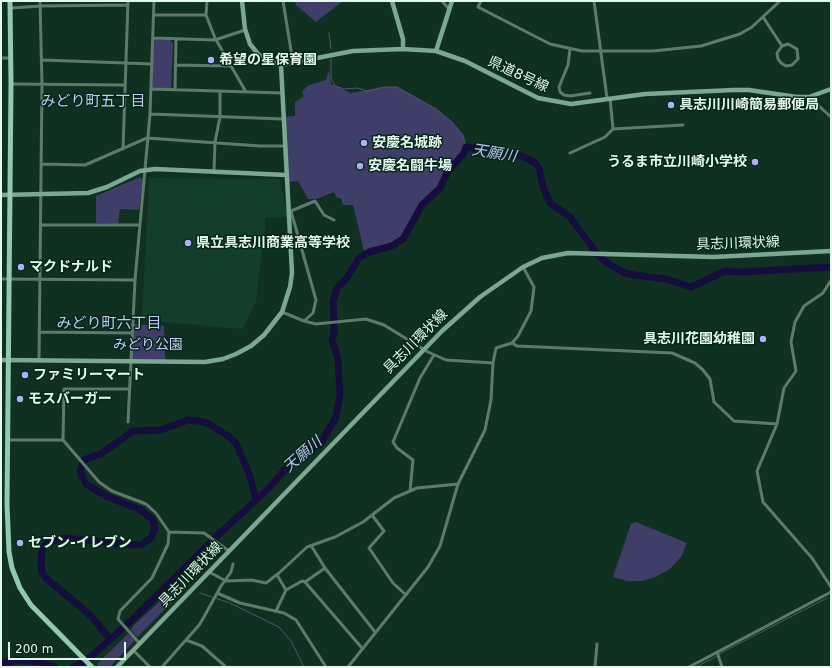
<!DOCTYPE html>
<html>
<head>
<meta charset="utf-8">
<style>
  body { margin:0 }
  #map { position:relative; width:832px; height:668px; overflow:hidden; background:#103122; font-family:"DejaVu Sans",sans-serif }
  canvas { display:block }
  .frame { position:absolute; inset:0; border:2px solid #e5f8ed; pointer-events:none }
  .scale { position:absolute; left:8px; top:642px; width:118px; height:18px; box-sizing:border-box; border:2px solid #e5f8ed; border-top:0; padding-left:5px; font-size:12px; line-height:14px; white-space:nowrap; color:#e5f8ed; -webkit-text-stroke:3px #052719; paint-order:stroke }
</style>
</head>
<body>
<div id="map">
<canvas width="832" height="668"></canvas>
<div class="frame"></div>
<div class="scale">200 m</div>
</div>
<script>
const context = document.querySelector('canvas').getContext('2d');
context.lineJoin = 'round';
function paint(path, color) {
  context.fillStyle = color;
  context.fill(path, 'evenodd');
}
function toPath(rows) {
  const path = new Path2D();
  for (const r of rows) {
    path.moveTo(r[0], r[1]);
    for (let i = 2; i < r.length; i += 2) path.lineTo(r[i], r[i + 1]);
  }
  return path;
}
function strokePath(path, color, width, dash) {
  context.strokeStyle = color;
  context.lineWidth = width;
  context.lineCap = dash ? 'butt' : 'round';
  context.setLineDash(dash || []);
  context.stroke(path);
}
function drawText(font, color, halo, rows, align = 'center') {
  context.font = font + ' "DejaVu Sans","Noto Sans JP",sans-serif';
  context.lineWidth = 3;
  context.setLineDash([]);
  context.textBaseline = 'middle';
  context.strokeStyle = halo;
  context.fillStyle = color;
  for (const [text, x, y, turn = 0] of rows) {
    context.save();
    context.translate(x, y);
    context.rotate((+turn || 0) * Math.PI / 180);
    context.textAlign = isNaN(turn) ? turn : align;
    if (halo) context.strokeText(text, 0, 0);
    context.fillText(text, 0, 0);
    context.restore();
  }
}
const built = toPath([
  [149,178,279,179,288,217,266,218,256,301,243,329,142,320]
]);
const green = toPath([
  [295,1,343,1,316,22,296,5],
  [153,40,170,40,173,44,171,90,152,89],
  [329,70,331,84,351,93,385,87,397,87,436,109,452,122,463,135,466,147,464,153,447,173,440,188,425,200,418,210,403,239,392,246,365,255,353,205,343,205,341,198,337,198,334,192,316,199,308,199,298,181,288,182,283,117,295,116,295,102,304,96,302,92,307,86,326,80],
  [140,177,143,180,139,210,120,209,118,224,96,223,96,196],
  [133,324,164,326,165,357,167,362,130,361],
  [636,522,687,543,681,557,670,569,655,577,642,581,627,581,613,577,631,524],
  [174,588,179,595,137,637,131,630,133,626],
  [128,634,135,640,110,667,99,667,97,664]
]);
const stream = toPath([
  [329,33,331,49],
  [331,59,331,78,335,86,344,89,358,88,367,91,385,87,397,87,436,109,452,122,463,135,466,147],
  [170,584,185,588],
  [200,593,230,603,279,627,291,641,304,667],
  [719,654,827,598],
  [696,667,717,656]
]);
const river = toPath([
  [110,639,90,615,46,578,42,572,41,563,42,551,47,543,64,538,132,545,141,545,151,538,155,528,153,520,141,510,106,496,86,484,80,471,84,460,102,453,133,431,161,430,188,420,205,422,227,435,236,443,250,476,256,500],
  [1,663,19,660,38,662,55,667],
  [73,667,87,660,133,619,220,533,267,490,288,466,321,443,336,417,340,395,338,359,332,340,334,332,333,301,337,288,346,279,359,258,369,252,392,246,403,239,422,205,440,188,447,173,464,153,466,147,504,152,521,156,534,162,539,168,543,187,550,203,570,217,598,255,607,263,627,274,666,279,691,287,725,271,741,272,831,267]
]);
const street = toPath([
  [207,1,206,15,215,38,246,92],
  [283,1,293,63],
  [442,1,449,9],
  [481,1,478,7,550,44,582,51,653,51,701,46,740,34,752,27,780,1],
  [594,1,607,98],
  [11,8,41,6,127,5],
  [154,15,206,15],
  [763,17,782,46,788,44,797,49,798,59,792,65,786,66,781,63,778,59,777,53,782,46],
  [153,38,215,40,245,30],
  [570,49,568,65,559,87,560,92,564,95,570,96,590,93],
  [1,58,11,58],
  [43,60,152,64],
  [175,65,231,66],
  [11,84,123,85],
  [152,89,282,93],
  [175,90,176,39],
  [809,97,831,117],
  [610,98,613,129],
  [150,114,283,119],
  [123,149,128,1],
  [570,153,605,137,613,129,683,125],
  [41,164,85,165,147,138,260,146,285,146],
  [214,171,215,142,220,117,220,92],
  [288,211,291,211,316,300,313,313,304,321],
  [291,211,315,201,324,215,334,220],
  [41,225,140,225],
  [1,279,135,280],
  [831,280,823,293,804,306,795,322,791,342,796,371,784,388,777,424,757,471,763,502,812,558,831,587],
  [282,312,304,321,316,324,366,319,384,325,428,352,446,360,493,363],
  [39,332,132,333],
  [512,343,517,346,672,353,695,363,703,370,710,379,714,402,734,421,777,424],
  [39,361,42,84,40,1],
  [129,389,64,389,63,440,99,482,112,491,146,504,156,513,169,532,168,544,152,578,120,611,118,619,140,644],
  [128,422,135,280,150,114,154,1],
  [8,440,63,440],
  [410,491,413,460,397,448,393,442,420,378,434,355],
  [372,515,384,531,369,548,393,583,406,595],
  [169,532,204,533,229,551],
  [312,547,325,568,375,632],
  [209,572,226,581,251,580,266,583,279,573,307,547,335,537,363,522,394,498,417,488,458,484],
  [305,582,362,648],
  [286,590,302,581,305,582,325,568],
  [217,593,240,603,284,613,296,620,326,667],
  [276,611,286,590,277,575],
  [186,640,202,646,226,667],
  [134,651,150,667],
  [717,652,722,667],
  [162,667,200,624,221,586,231,572,233,564],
  [348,667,428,567,440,546,458,484,485,430,491,400,493,363,496,348,512,343,518,336,531,311,534,287,523,267],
  [595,667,597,644],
  [689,667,831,592]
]);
const secondary = toPath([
  [242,1,245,29,250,44,258,54,268,61,281,65,353,51,403,49,436,51,465,61,538,98,571,104,645,94,734,90,749,90,797,97,809,97,831,89],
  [392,1,403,39,403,49],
  [436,51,452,1],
  [1,195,88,193,107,187,140,171,155,169,286,175],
  [1,360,205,362,223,359,236,354,251,346,264,335,282,312,290,287,292,273,281,65],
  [117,667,442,331,480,297,523,267,542,258,568,253,714,257,831,251]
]);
const primary = toPath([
  [10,1,11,84,7,504,9,552,12,568,20,588,31,605,92,667]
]);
const markers = [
  [211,60,4,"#adaffb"],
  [671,105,4,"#adaffb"],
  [364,143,4,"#adaffb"],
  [755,162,4,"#adaffb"],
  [360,166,4,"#adaffb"],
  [188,243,4,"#adaffb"],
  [21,267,4,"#adaffb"],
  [763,339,4,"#adaffb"],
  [25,375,4,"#adaffb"],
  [20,399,4,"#adaffb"],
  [20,543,4,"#adaffb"]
];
const poiNames = [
  ["希望の星保育園",219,60],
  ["具志川川崎簡易郵便局",679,105],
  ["安慶名城跡",372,143],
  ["うるま市立川崎小学校",747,162,"right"],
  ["安慶名闘牛場",368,166],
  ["県立具志川商業高等学校",196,243],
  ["マクドナルド",29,267],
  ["具志川花園幼稚園",755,339,"right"],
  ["ファミリーマート",33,375],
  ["モスバーガー",28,399],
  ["セブン-イレブン",28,543]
];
const streetNames = [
  ["県道8号線",518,75,25],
  ["具志川環状線",738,244,-2],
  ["具志川環状線",416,342,-45],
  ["具志川環状線",191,575,-46]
];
const parkNames = [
  ["みどり公園",148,345]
];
const neighbourhoodNames = [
  ["みどり町五丁目",93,102],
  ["みどり町六丁目",109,324]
];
const waterNames = [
  ["天願川",494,154,9],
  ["天願川",303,455,-41]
];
paint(built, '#143e2c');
paint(green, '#3f3e68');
strokePath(stream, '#535471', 1);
strokePath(river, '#150e3c', 7);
strokePath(street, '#5f7a6b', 3);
strokePath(secondary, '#7ca790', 4.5);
strokePath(primary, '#92caad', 5);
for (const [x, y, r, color] of markers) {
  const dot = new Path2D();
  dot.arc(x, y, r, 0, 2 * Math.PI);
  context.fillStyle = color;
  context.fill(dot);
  strokePath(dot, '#052719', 1.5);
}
drawText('bold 14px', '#e5f8ed', '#052719', poiNames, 'left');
drawText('14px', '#e5f8ed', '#052719', streetNames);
drawText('14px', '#c8cbfc', '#052719', parkNames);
drawText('15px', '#c5c7f3', '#052719', neighbourhoodNames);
drawText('italic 15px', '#bec0f1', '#052719', waterNames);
</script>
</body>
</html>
